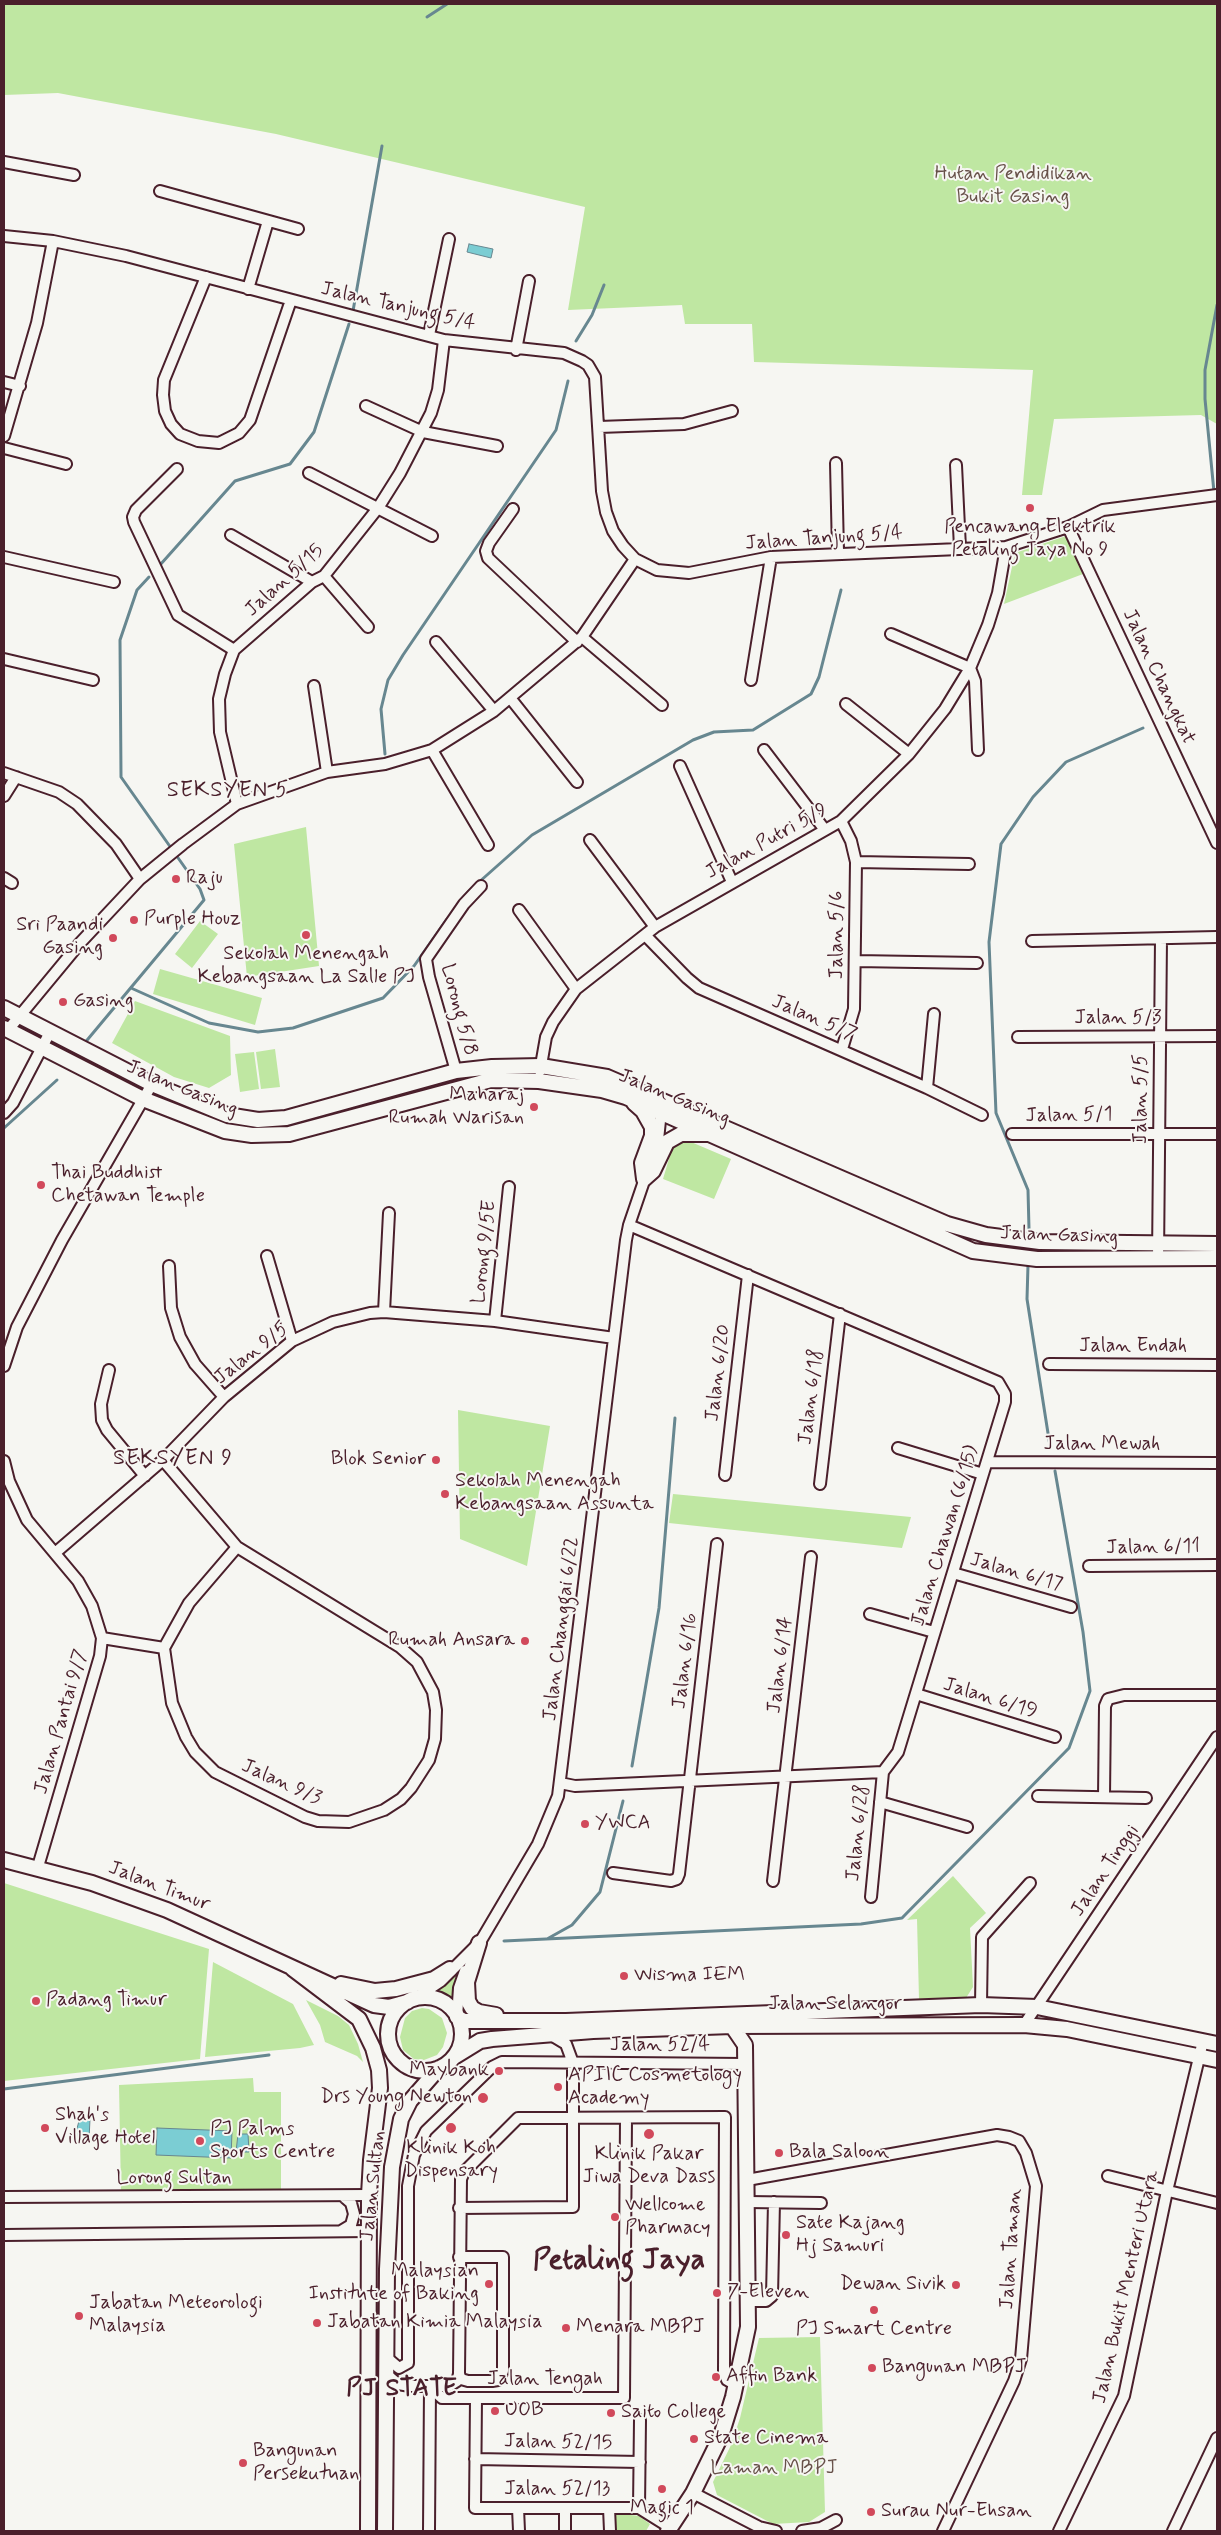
<!DOCTYPE html>
<html>
<head>
<meta charset="utf-8">
<style>
  body { margin:0 }
  #map { position:relative; width:1221px; height:2535px; overflow:hidden; background:#f6f6f2; font-family:Mynerve,sans-serif }
  canvas { display:block }
  .frame { position:absolute; inset:0; border:5px solid #4a1f2b; pointer-events:none }
</style>
</head>
<body>
<div id="map">
<canvas width="1221" height="2535"></canvas>
<div class="frame"></div>
</div>
<script>
const context = document.querySelector('canvas').getContext('2d');
context.lineJoin = 'round';
function paint(path, color) {
  context.fillStyle = color;
  context.fill(path, 'evenodd');
}
function toPath(rows) {
  const path = new Path2D();
  for (const r of rows) {
    if (r.length === 3) {
      path.moveTo(r[0] + r[2], r[1]);
      path.arc(r[0], r[1], r[2], 0, 2 * Math.PI);
      continue;
    }
    path.moveTo(r[0], r[1]);
    for (let i = 2; i < r.length; i += 2) path.lineTo(r[i], r[i + 1]);
  }
  return path;
}
function strokePath(path, color, width, dash) {
  context.strokeStyle = color;
  context.lineWidth = width;
  context.lineCap = dash ? 'butt' : 'round';
  context.setLineDash(dash || []);
  context.stroke(path);
}
function drawText(font, color, halo, rows, align = 'center') {
  context.font = font + ' Mynerve,sans-serif';
  context.lineWidth = 4;
  context.setLineDash([]);
  context.textBaseline = 'middle';
  context.strokeStyle = halo;
  context.fillStyle = color;
  for (const [text, x, y, turn = 0] of rows) {
    context.save();
    context.translate(x, y);
    context.rotate((+turn || 0) * Math.PI / 180);
    context.textAlign = isNaN(turn) ? turn : align;
    if (halo) context.strokeText(text, 0, 0);
    context.fillText(text, 0, 0);
    context.restore();
  }
}
const green = toPath([
  [4,4,1217,4,1217,424,1201,415,1054,419,1042,495,1022,495,1033,370,754,362,752,324,685,324,682,305,568,310,585,207,276,134,58,93,4,95],
  [1066,536,1083,574,1004,604,1015,553],
  [306,827,319,966,247,977,234,844],
  [200,921,218,934,192,968,175,954],
  [160,969,262,998,255,1025,153,994],
  [135,1001,230,1036,231,1075,209,1088,174,1077,112,1043],
  [275,1049,280,1087,261,1089,256,1052],
  [254,1052,259,1089,240,1092,235,1054],
  [684,1139,731,1159,714,1199,663,1179,673,1145],
  [458,1410,550,1426,527,1566,460,1539],
  [673,1494,911,1517,902,1548,669,1523],
  [953,1876,986,1913,970,1928,973,1987,966,1998,919,1999,917,1919,907,1920],
  [4,1883,209,1949,200,2059,4,2081],
  [468,1960,456,2004,443,1996,429,1992],
  [213,1962,293,2004,314,2045,300,2048,205,2057],
  [306,2000,338,2016,349,2025,358,2044,363,2062,357,2056,325,2042,320,2025],
  [422,2008,429,2009,442,2018,447,2033,443,2047,437,2055,424,2060,414,2059,403,2050,400,2037,405,2018,412,2011],
  [253,2078,254,2092,281,2092,281,2190,121,2192,119,2085],
  [820,2337,825,2512,809,2522,773,2524,717,2495,713,2482,731,2445,740,2418,759,2338],
  [614,2513,639,2516,650,2524,646,2531,614,2531]
]);
const water = toPath([
  [469,244,493,249,491,258,467,252,469,244],
  [90,2119,89,2140,78,2139,76,2132,79,2121,90,2119],
  [157,2128,232,2131,231,2158,156,2155,157,2128],
  [238,2134,248,2134,249,2152,236,2152,238,2134]
]);
const stream = toPath([
  [427,17,447,4],
  [353,311,382,146],
  [576,341,592,315,604,285],
  [1214,492,1205,399,1205,370,1217,305],
  [160,565,235,481,290,464,314,432,349,324],
  [385,754,381,709,388,680,403,655,556,430,568,381],
  [461,900,469,891,532,835,693,740,714,732,753,730,811,694,819,677,841,590],
  [131,988,209,1023,258,1032,293,1028,383,998,414,966,447,919],
  [83,1045,204,900,200,889,121,777,120,640,137,590,149,577],
  [4,1128,57,1080],
  [1029,1229,1028,1190,996,1113,989,942,1001,844,1033,797,1066,762,1143,728],
  [1028,1265,1027,1299,1050,1446],
  [632,1766,659,1608,675,1418],
  [547,1939,572,1925,600,1892,623,1801],
  [504,1941,861,1924,902,1918,1069,1748,1090,1691,1083,1632,1055,1471],
  [4,2089,269,2055]
]);
const minor = toPath([
  [4,162,74,175],
  [160,191,298,229],
  [4,236,53,241,126,256,444,340,564,353,582,361,588,365,595,377,602,491,606,512,613,531,623,546,635,559,657,570,689,573,771,557,1006,547,1068,527,1103,510,1217,495],
  [206,277,164,380,163,395,165,411,171,424,180,434,198,441,219,443,239,433,250,420,291,300],
  [248,289,268,221],
  [429,335,449,239],
  [516,350,529,281],
  [4,382,20,386],
  [366,406,423,432,497,446],
  [599,427,684,424,732,411],
  [4,436,37,323,53,241],
  [4,448,66,464],
  [836,463,838,552],
  [956,465,960,548],
  [177,469,136,510,133,517,134,522,178,615,234,650],
  [309,473,432,536],
  [513,509,489,543,486,551,488,558,577,642],
  [1068,527,1217,843],
  [231,535,312,582],
  [4,557,114,582],
  [324,576,368,627],
  [891,634,970,668,975,681,978,750],
  [582,637,662,705],
  [436,642,494,711],
  [4,659,93,680],
  [751,680,771,557],
  [314,686,327,772],
  [511,699,577,782],
  [846,704,909,754],
  [432,750,488,845],
  [764,750,825,830],
  [680,766,732,882],
  [4,773,59,792,77,804,116,844,140,879],
  [4,796,16,777],
  [237,804,220,732,219,699,225,674,234,650,312,582,324,576,378,508,400,473,431,413,438,390,444,340],
  [841,821,851,841,856,862,854,1009,842,1049],
  [590,840,655,927],
  [856,862,969,864],
  [4,878,12,883],
  [519,910,576,989],
  [646,936,687,978,699,988,927,1088,982,1115],
  [1032,941,1217,937],
  [856,961,977,963],
  [8,1030,80,943,140,879,183,844,237,804,327,772,385,764,432,750,494,711,582,637,635,559],
  [1018,1037,1217,1036],
  [456,1071,429,977,426,959,464,904,481,886],
  [540,1071,546,1037,553,1022,576,989,655,927,841,821,909,754,945,709,970,668,988,625,998,593,1006,547],
  [927,1088,934,1014],
  [4,1113,13,1103,50,1032],
  [1012,1134,1217,1134],
  [267,1256,292,1341],
  [1158,1259,1161,939],
  [169,1266,171,1308,180,1337,195,1364,224,1397],
  [384,1312,389,1213],
  [495,1321,509,1187],
  [1049,1364,1217,1365],
  [4,1366,17,1327,62,1240,152,1084],
  [109,1370,101,1404,102,1420,107,1430,145,1476],
  [898,1448,983,1474],
  [4,1461,9,1481,27,1520,78,1581,92,1606,102,1638,100,1656,37,1870],
  [987,1462,1217,1463],
  [725,1475,748,1275],
  [820,1484,840,1314],
  [55,1553,163,1460,224,1397,292,1341,333,1322,370,1313,384,1312,495,1321,614,1338],
  [1089,1566,1217,1565],
  [953,1573,1071,1607],
  [870,1614,934,1632],
  [102,1638,164,1648,172,1703,186,1737,195,1752,215,1772,305,1817,318,1821,349,1822,384,1810,401,1799,411,1788,429,1760,435,1739,436,1710,433,1692,417,1662,400,1647,237,1547,163,1460],
  [164,1648,189,1603,237,1547],
  [916,1694,1055,1737],
  [560,1783,575,1786,883,1772,898,1752,1005,1402,1005,1394,998,1382,629,1225],
  [1038,1796,1146,1798],
  [1104,1797,1105,1706,1108,1699,1124,1695,1217,1695],
  [880,1802,967,1827],
  [613,1873,671,1881,677,1879,679,1874,717,1544],
  [773,1881,811,1557],
  [871,1897,883,1772],
  [476,1949,538,1844,558,1796,626,1240,629,1225,658,1140,661,1111,659,1107],
  [414,1999,441,1981,479,1943],
  [981,2005,982,1937,1030,1883],
  [457,2017,459,1988,465,1971],
  [1024,2025,1217,1737],
  [1108,2176,1217,2203],
  [747,2180,997,2135,1009,2137,1019,2141,1026,2153,1036,2186,1021,2359,1014,2381,943,2531],
  [4,2197,369,2195],
  [748,2202,821,2203],
  [459,2208,573,2207,573,2063,566,2044,551,2035],
  [341,2231,351,2225,354,2214,351,2203,343,2196],
  [4,2235,369,2231],
  [459,2257,503,2257,503,2371,498,2380,492,2381,468,2381,461,2379,459,2374],
  [749,2301,766,2301,772,2296,774,2202],
  [386,2357,399,2368,408,2363,408,2186,414,2155,426,2131,492,2067,502,2062,746,2064],
  [385,2373,398,2384,410,2386,449,2386,457,2381,459,2374,461,2179,464,2172,518,2118,725,2117,724,2372,727,2380,736,2385],
  [430,2387,442,2398,624,2398,626,2118],
  [476,2398,475,2508,639,2508],
  [475,2459,640,2462],
  [693,2493,759,2527,776,2531],
  [518,2508,519,2531],
  [565,2508,565,2531],
  [609,2508,610,2531],
  [639,2508,640,2420],
  [639,2508,671,2528],
  [429,2531,430,2387],
  [802,2531,821,2528,836,2520],
  [1059,2531,1124,2396,1167,2191,1203,2041],
  [1173,2531,1217,2438]
]);
const major = toPath([
  [4,1008,152,1084,227,1115,258,1120,286,1118,456,1071,492,1067,541,1066,607,1077,947,1224,986,1235,1040,1242,1217,1244],
  [4,1028,143,1099,225,1131,252,1135,289,1134,491,1080,539,1081,602,1090,626,1097,973,1251,1037,1259,1217,1258],
  [634,1103,643,1111,652,1127,652,1136,642,1163,644,1179],
  [644,1179,653,1171,667,1142,681,1134,706,1134],
  [4,1860,92,1883,167,1910,374,2005,389,2007,407,2002],
  [479,1943,467,1982,468,2001,472,2008,479,2012,496,2015],
  [293,1969,359,2019,373,2048,379,2070,380,2088,371,2160,369,2195,368,2531],
  [341,1984,375,1991,396,1989,434,1979,450,1969],
  [425,2034,37],
  [457,2017,464,2021,566,2021,981,2005,1037,2007,1217,2044],
  [454,2057,480,2041,492,2039,593,2031,732,2026,1024,2025,1067,2029,1217,2060],
  [385,2531,387,2269,392,2167,401,2119,410,2101,439,2068],
  [668,2531,693,2493,721,2436,733,2397,748,2327,745,2045,732,2026]
]);
const markers = [
  [1030,508,5,"#d1495b"],
  [176,879,5,"#d1495b"],
  [134,920,5,"#d1495b"],
  [306,935,5,"#d1495b"],
  [113,938,5,"#d1495b"],
  [63,1002,5,"#d1495b"],
  [534,1107,5,"#d1495b"],
  [41,1185,5,"#d1495b"],
  [436,1460,5,"#d1495b"],
  [445,1494,5,"#d1495b"],
  [525,1641,5,"#d1495b"],
  [585,1824,5,"#d1495b"],
  [624,1976,5,"#d1495b"],
  [36,2001,5,"#d1495b"],
  [499,2071,5,"#d1495b"],
  [558,2087,5,"#d1495b"],
  [483,2098,6,"#d1495b"],
  [45,2128,5,"#d1495b"],
  [451,2128,6,"#d1495b"],
  [649,2134,6,"#d1495b"],
  [200,2141,5,"#d1495b"],
  [779,2153,5,"#d1495b"],
  [615,2217,5,"#d1495b"],
  [786,2235,5,"#d1495b"],
  [489,2284,5,"#d1495b"],
  [956,2285,5,"#d1495b"],
  [717,2293,5,"#d1495b"],
  [874,2310,5,"#d1495b"],
  [79,2316,5,"#d1495b"],
  [317,2323,5,"#d1495b"],
  [566,2328,5,"#d1495b"],
  [872,2368,5,"#d1495b"],
  [716,2377,5,"#d1495b"],
  [495,2411,5,"#d1495b"],
  [611,2413,5,"#d1495b"],
  [694,2439,5,"#d1495b"],
  [243,2463,5,"#d1495b"],
  [662,2489,5,"#d1495b"],
  [871,2512,5,"#d1495b"]
];
const parkNames = [
  ["Hutan Pendidikan",1013,175],
  ["Bukit Gasing",1013,198],
  ["Laman MBPJ",774,2469]
];
const streetNames = [
  ["Jalan Tanjung 5/4",398,307,13],
  ["Jalan Tanjung 5/4",824,539,-4],
  ["Jalan 5/15",285,581,-42],
  ["Jalan Changkat",1158,677,65],
  ["Jalan Putri 5/9",767,842,-29],
  ["Jalan 5/6",838,935,-90],
  ["Lorong 5/8",458,1010,75],
  ["Jalan 5/7",814,1019,23],
  ["Jalan 5/3",1118,1019],
  ["Jalan Gasing",182,1089,22],
  ["Jalan Gasing",674,1098,22],
  ["Jalan 5/5",1142,1099,-90],
  ["Jalan 5/1",1069,1116,-1],
  ["Jalan Gasing",1059,1236,2],
  ["Lorong 9/5E",485,1252,-84],
  ["Jalan Endah",1133,1347],
  ["Jalan 9/5",252,1354,-38],
  ["Jalan 6/20",719,1373,-83],
  ["Jalan 6/18",812,1397,-83],
  ["Jalan Mewah",1102,1445],
  ["Jalan Chawan (6/15)",946,1536,-73],
  ["Jalan 6/11",1153,1548,-1],
  ["Jalan 6/17",1016,1573,16],
  ["Jalan Changgai 6/22",562,1629,-83],
  ["Jalan 6/16",686,1661,-83],
  ["Jalan 6/14",781,1665,-83],
  ["Jalan 6/19",990,1699,17],
  ["Jalan Pantai 9/7",62,1722,-74],
  ["Jalan 9/3",281,1783,24],
  ["Jalan 6/28",859,1833,-84],
  ["Jalan Tinggi",1106,1871,-56],
  ["Jalan Timur",159,1887,21],
  ["Jalan Selangor",835,2005],
  ["Jalan 52/4",660,2046],
  ["Lorong Sultan",174,2179],
  ["Jalan Sultan",374,2186,-84],
  ["Jalan Taman",1012,2249,-86],
  ["Jalan Bukit Menteri Utara",1127,2287,-77],
  ["Jalan Tengah",545,2380],
  ["Jalan 52/15",558,2443,1],
  ["Jalan 52/13",557,2490]
];
const poiNames = [
  ["Pencawang Elektrik",1030,528,"center"],
  ["Petaling Jaya No 9",1030,551,"center"],
  ["Raju",186,879],
  ["Purple Houz",144,920],
  ["Sri Paandi",103,926,"right"],
  ["Gasing",103,949,"right"],
  ["Sekolah Menengah",306,955,"center"],
  ["Kebangsaan La Salle PJ",306,978,"center"],
  ["Gasing",73,1002],
  ["Maharaj",524,1096,"right"],
  ["Rumah Warisan",524,1119,"right"],
  ["Thai Buddhist",51,1174],
  ["Chetawan Temple",51,1197],
  ["Blok Senior",426,1460,"right"],
  ["Sekolah Menengah",455,1482],
  ["Kebangsaan Assunta",455,1505],
  ["Rumah Ansara",515,1641,"right"],
  ["YWCA",595,1824],
  ["Wisma IEM",634,1976],
  ["Padang Timur",46,2001],
  ["Maybank",489,2071,"right"],
  ["APIIC Cosmetology",568,2076],
  ["Academy",568,2099],
  ["Drs Young Newton",472,2098,"right"],
  ["Shah's",55,2116],
  ["Village Hotel",55,2139],
  ["PJ Palms",210,2130],
  ["Sports Centre",210,2153],
  ["Klinik Koh",451,2149,"center"],
  ["Dispensary",451,2172,"center"],
  ["Bala Saloon",789,2153],
  ["Klinik Pakar",649,2155,"center"],
  ["Jiwa Deva Dass",649,2178,"center"],
  ["Wellcome",625,2206],
  ["Pharmacy",625,2229],
  ["Sate Kajang",796,2224],
  ["Hj Samuri",796,2247],
  ["Malaysian",479,2272,"right"],
  ["Institute of Baking",479,2295,"right"],
  ["Dewan Sivik",946,2285,"right"],
  ["7-Eleven",727,2293],
  ["Jabatan Meteorologi",89,2304],
  ["Malaysia",89,2327],
  ["Jabatan Kimia Malaysia",327,2323],
  ["Menara MBPJ",576,2328],
  ["PJ Smart Centre",874,2330,"center"],
  ["Bangunan MBPJ",882,2368],
  ["Affin Bank",726,2377],
  ["UOB",505,2411],
  ["Saito College",621,2413],
  ["State Cinema",704,2439],
  ["Bangunan",253,2452],
  ["Persekutuan",253,2475],
  ["Magic 1",662,2509,"center"],
  ["Surau Nur-Ehsan",881,2512]
];
const quarterNames = [
  ["SEKSYEN 5",228,791],
  ["SEKSYEN 9",173,1459]
];
const districtNames = [
  ["PJ STATE",402,2390]
];
const townNames = [
  ["Petaling Jaya",619,2262]
];
paint(green, '#bfe7a2');
paint(water, '#7bcdd3');
strokePath(water, '#678790', 1);
strokePath(stream, '#678790', 3);
strokePath(minor, '#4a1f2b', 14);
strokePath(major, '#4a1f2b', 18);
strokePath(minor, '#f6f6f2', 10);
strokePath(major, '#f6f6f2', 14);
for (const [x, y, r, color] of markers) {
  const dot = new Path2D();
  dot.arc(x, y, r, 0, 2 * Math.PI);
  context.fillStyle = color;
  context.fill(dot);
  strokePath(dot, '#f6f6f2', 2);
}
drawText('20px', '#675149', '#f6f6f2', parkNames);
drawText('20px', '#4a1f2b', '#f6f6f2', streetNames);
drawText('20px', '#4a1f2b', '#f6f6f2', poiNames, 'left');
context.letterSpacing = '1px';
drawText('22px', '#4a1f2b', '#f6f6f2', quarterNames);
context.letterSpacing = '0px';
context.letterSpacing = '1px';
drawText('bold 25px', '#4a1f2b', '#f6f6f2', districtNames);
context.letterSpacing = '0px';
drawText('bold 30px', '#4a1f2b', '#f6f6f2', townNames);
</script>
</body>
</html>
